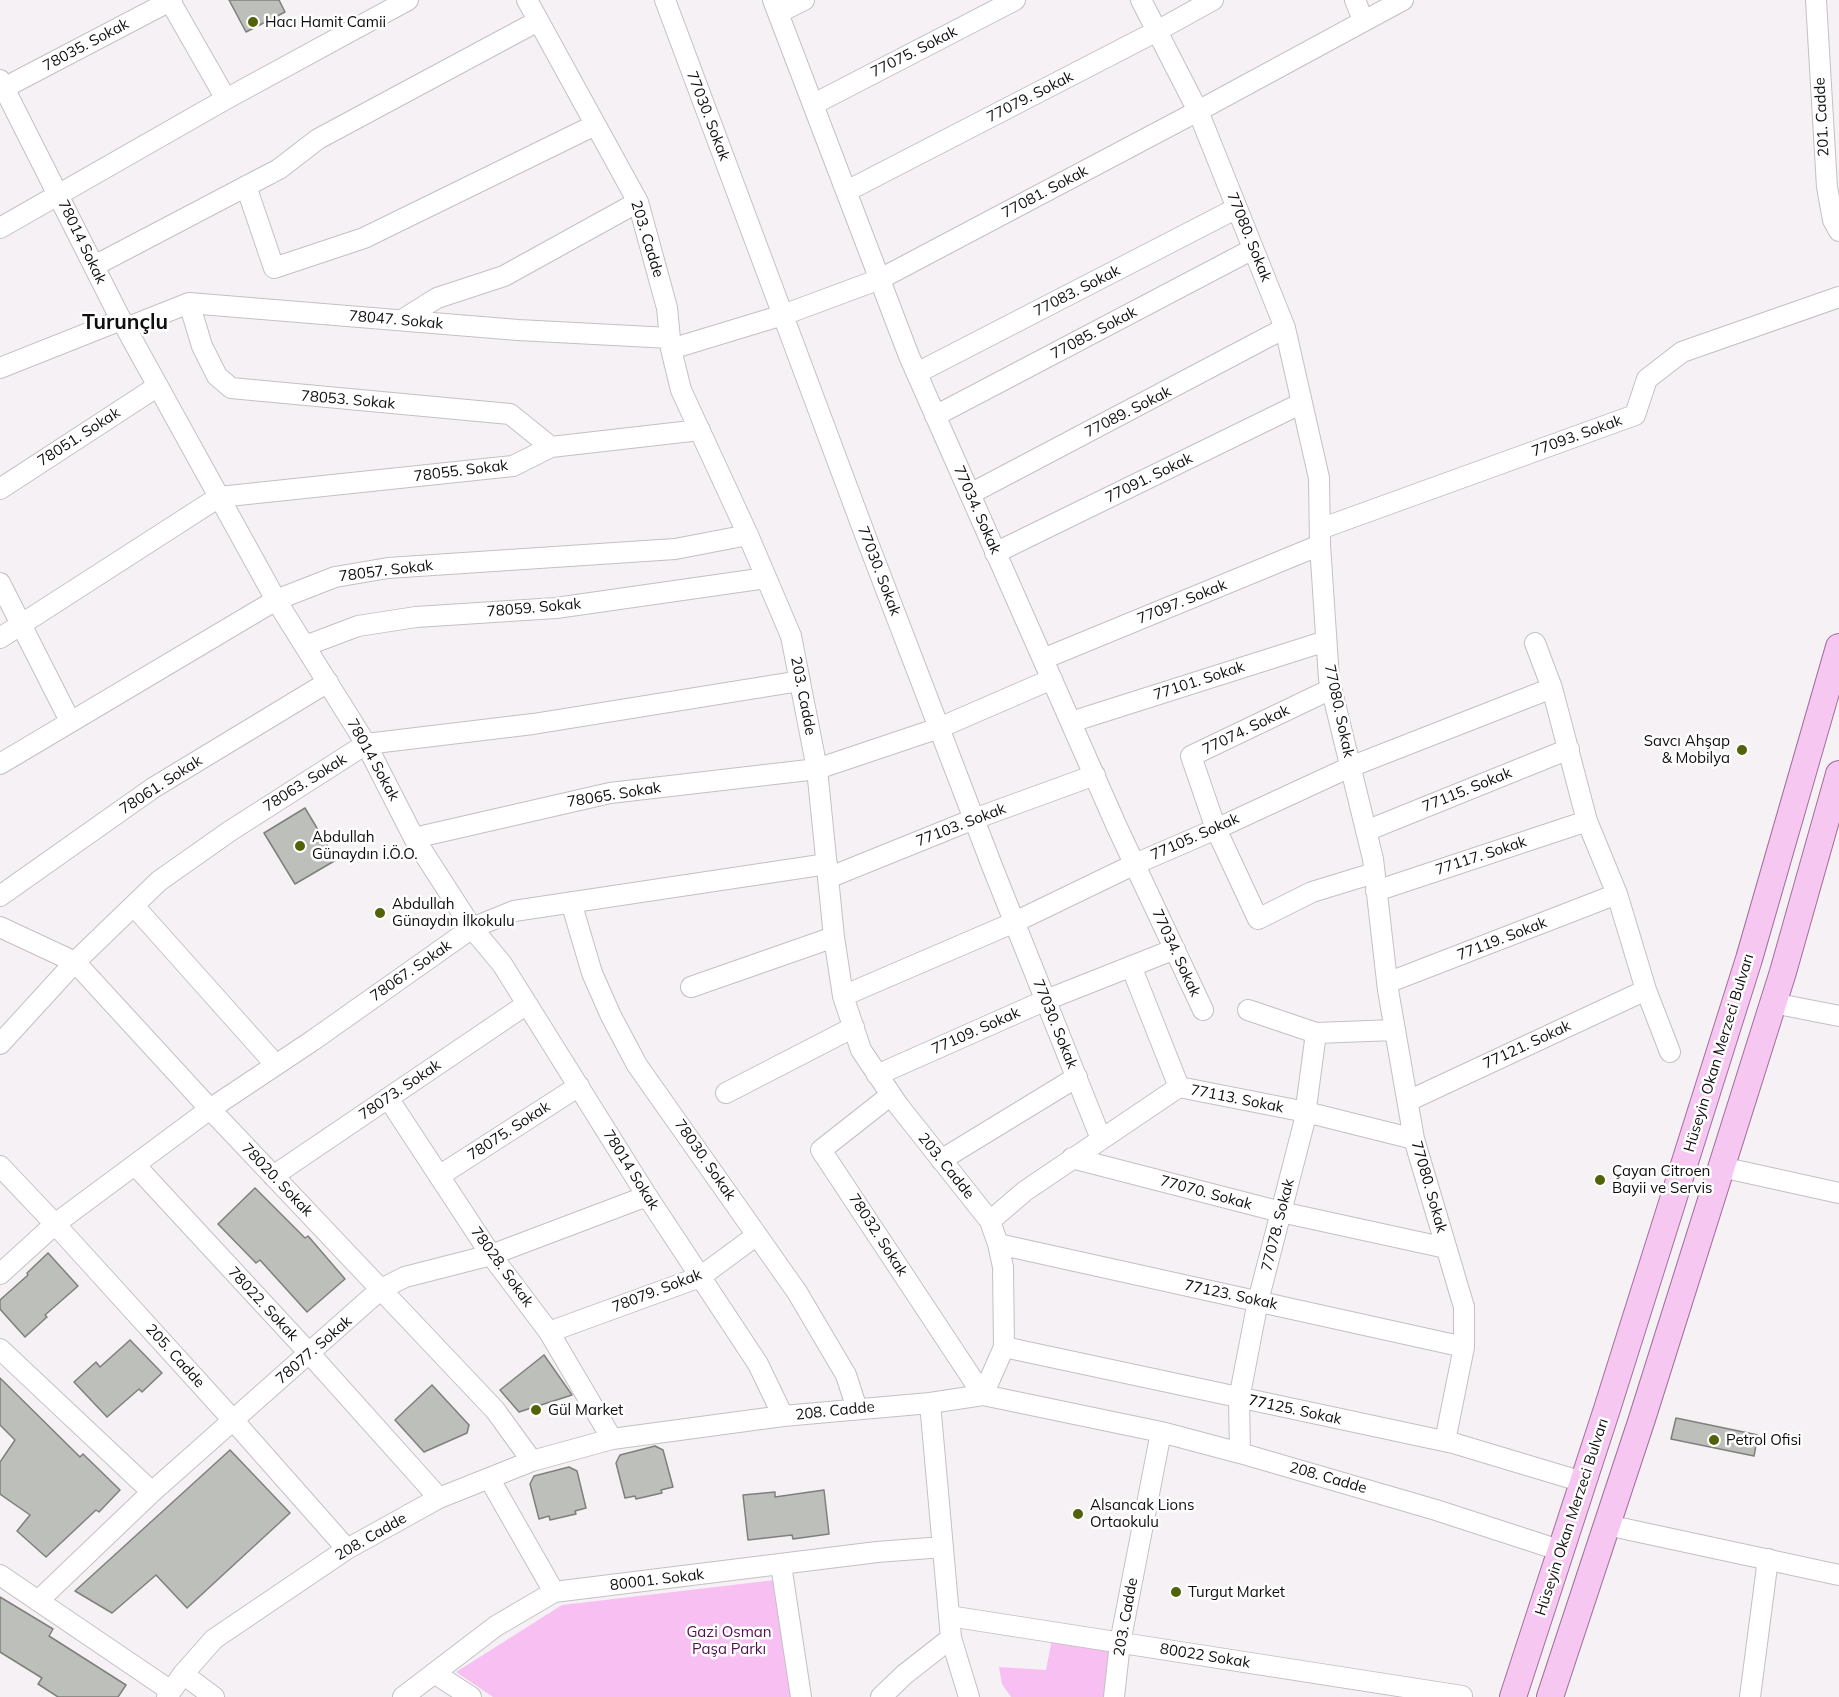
<!DOCTYPE html>
<html>
<head>
<meta charset="utf-8">
<style>
  body { margin:0 }
  canvas { display:block; background:#f5f1f4 }
</style>
</head>
<body>
<canvas width="1839" height="1697"></canvas>
<script>
const context = document.querySelector('canvas').getContext('2d');
context.lineJoin = 'round';
function paint(path, color) {
  context.fillStyle = color;
  context.fill(path, 'evenodd');
}
function toPath(rows) {
  const path = new Path2D();
  for (const r of rows) {
    path.moveTo(r[0], r[1]);
    for (let i = 2; i < r.length; i += 2) path.lineTo(r[i], r[i + 1]);
  }
  return path;
}
function strokePath(path, color, width, dash) {
  context.strokeStyle = color;
  context.lineWidth = width;
  context.lineCap = dash ? 'butt' : 'round';
  context.setLineDash(dash || []);
  context.stroke(path);
}
function drawText(font, color, halo, rows, align = 'center') {
  context.font = font + ' Mulish,sans-serif';
  context.lineWidth = 5;
  context.setLineDash([]);
  context.textBaseline = 'middle';
  context.strokeStyle = halo;
  context.fillStyle = color;
  for (const [text, x, y, turn = 0] of rows) {
    context.save();
    context.translate(x, y);
    context.rotate((+turn || 0) * Math.PI / 180);
    context.textAlign = isNaN(turn) ? turn : align;
    if (halo) context.strokeText(text, 0, 0);
    context.fillText(text, 0, 0);
    context.restore();
  }
}
const green = toPath([
  [775,1580,795,1697,493,1697,456,1672,562,1605],
  [1052,1639,1114,1647,1107,1697,1011,1697,1002,1684,999,1667,1046,1670]
]);
const building = toPath([
  [229,0,279,0,285,12,246,32,229,0],
  [305,808,336,860,295,884,264,833,305,808],
  [255,1188,305,1238,308,1236,345,1279,307,1312,260,1260,256,1263,218,1224,255,1188],
  [48,1253,78,1286,45,1315,47,1317,25,1337,0,1309,0,1300,28,1275,27,1273,48,1253],
  [130,1340,162,1373,142,1392,139,1389,107,1417,74,1382,96,1362,100,1367,130,1340],
  [544,1355,572,1395,519,1412,500,1390,544,1355],
  [0,1378,80,1457,83,1454,120,1490,99,1512,96,1510,46,1557,17,1531,30,1515,0,1494,0,1462,15,1440,0,1425,0,1378],
  [432,1385,469,1425,467,1433,424,1452,395,1420,432,1385],
  [1676,1418,1758,1435,1754,1456,1671,1439,1676,1418],
  [655,1446,663,1450,673,1487,661,1490,662,1493,636,1499,635,1496,625,1498,616,1463,620,1455,655,1446],
  [230,1450,290,1513,187,1608,156,1575,112,1613,75,1591,230,1450],
  [569,1467,577,1471,586,1508,575,1511,576,1514,550,1520,549,1516,539,1519,530,1484,534,1476,569,1467],
  [824,1490,829,1534,793,1539,792,1535,748,1540,743,1495,775,1492,775,1497,824,1490],
  [0,1597,53,1629,49,1636,126,1685,118,1697,58,1697,38,1684,42,1678,0,1652,0,1597]
]);
const minor = toPath([
  [527,0,638,202,667,308,671,349,681,390,748,535,791,636,817,769,834,937,843,996,861,1050,898,1105,990,1221,998,1244,1003,1267,1004,1347,983,1395],
  [665,0,870,548,992,866,1101,1139],
  [773,0,909,356,1117,827,1203,1010],
  [1141,0,1198,111,1285,328,1319,478,1320,545,1329,679,1373,859,1388,990,1414,1139,1464,1307,1464,1347,1445,1441],
  [1355,0,1363,20],
  [1816,0,1827,187,1833,220,1839,231],
  [170,1,226,99],
  [778,13,804,0],
  [0,80,117,312,276,600,366,744,414,838,472,928,502,964,647,1196,758,1364,783,1416],
  [0,90,172,0],
  [814,104,1015,0],
  [246,186,274,268,364,238,595,125],
  [847,191,1157,31,1213,0],
  [0,228,226,99,408,0],
  [94,266,279,169,318,139,538,21],
  [189,303,202,346,217,376,231,388,510,414,551,447],
  [402,320,437,298,504,276,638,202],
  [126,328,189,303,518,330,670,338],
  [671,349,783,315,880,279,1198,111,1403,0],
  [0,368,121,320],
  [917,373,1237,208],
  [935,416,1253,249],
  [0,489,158,386],
  [970,494,1285,328],
  [1320,529,1635,415,1647,379,1682,352,1839,297],
  [995,553,1302,403],
  [0,583,70,721],
  [0,638,219,497,513,466,551,447,700,430],
  [1535,643,1552,688,1587,821,1617,894,1646,990,1670,1052],
  [305,646,358,626,416,617,556,608,766,578],
  [1043,659,1320,545],
  [1331,689,1191,756,1216,829,1258,919,1312,892,1374,873],
  [1071,722,1326,641],
  [0,764,276,600,335,577,388,568,675,549,748,535],
  [1366,831,1569,749],
  [414,838,610,793,817,769,939,728,1052,679],
  [828,878,974,819,1095,775],
  [1376,891,1587,821],
  [0,896,153,788,328,682],
  [571,902,592,973,611,1016,637,1065,797,1292,846,1375,857,1409],
  [134,906,275,1064],
  [0,927,75,962,210,1109,495,1410,532,1461],
  [1131,966,1179,1087],
  [1387,983,1617,894],
  [691,987,834,937],
  [843,996,1015,922,1135,864,1216,829,1350,767,1552,688],
  [1773,1003,1839,1016],
  [1248,1010,1316,1033,1395,1030],
  [0,1044,75,962,159,881,230,831,366,744,533,724,800,681],
  [877,1075,1046,1000,1175,949],
  [726,1093,854,1027],
  [891,1095,821,1150,983,1395],
  [388,1098,491,1255,549,1332,612,1439],
  [1408,1101,1646,990],
  [1072,1158,1281,1212,1446,1248],
  [941,1160,1077,1077],
  [135,1165,310,1354,439,1498],
  [0,1166,55,1224,233,1420,347,1549],
  [1721,1167,1839,1193],
  [273,1176,527,1004],
  [439,1176,579,1086],
  [990,1221,1025,1191,1179,1087,1306,1112,1414,1139],
  [998,1244,1464,1347],
  [0,1274,55,1224,210,1109,312,1041,472,928,514,911,827,864],
  [549,1332,700,1277,757,1235],
  [1004,1347,1453,1443,1583,1482],
  [0,1349,152,1492],
  [930,1403,951,1638,969,1697],
  [1240,1453,1239,1399,1258,1301,1304,1123,1316,1033],
  [489,1478,554,1592],
  [1607,1525,1839,1575],
  [781,1565,801,1697],
  [0,1575,171,1691],
  [38,1601,152,1492,381,1289,405,1277,491,1255,647,1196],
  [949,1616,1462,1696],
  [434,1673,471,1697],
  [183,1674,214,1697],
  [167,1697,183,1674,214,1639,347,1549,439,1498,532,1461,612,1439,783,1416,930,1403,983,1395,1161,1432,1240,1453,1436,1510,1562,1551],
  [403,1697,496,1626,554,1592,877,1552,943,1547],
  [881,1697,905,1674,951,1638],
  [1114,1697,1120,1643,1161,1432],
  [1750,1697,1768,1559]
]);
const major = toPath([
  [1513,1697,1607,1409,1749,959,1839,647],
  [1550,1697,1642,1419,1783,972,1839,774]
]);
const markers = [
  [253,22,6,"#516209"],
  [1742,750,6,"#516209"],
  [300,846,6,"#516209"],
  [380,913,6,"#516209"],
  [1600,1180,6,"#516209"],
  [536,1410,6,"#516209"],
  [1714,1440,6,"#516209"],
  [1078,1514,6,"#516209"],
  [1176,1592,6,"#516209"]
];
const poiNames = [
  ["Hacı Hamit Camii",265,22],
  ["Savcı Ahşap",1730,741,"right"],
  ["& Mobilya",1730,758,"right"],
  ["Abdullah",312,837],
  ["Günaydın İ.Ö.O.",312,854],
  ["Abdullah",392,904],
  ["Günaydın İlkokulu",392,921],
  ["Çayan Citroen",1612,1171],
  ["Bayii ve Servis",1612,1188],
  ["Gül Market",548,1410],
  ["Petrol Ofisi",1726,1440],
  ["Alsancak Lions",1090,1505],
  ["Ortaokulu",1090,1522],
  ["Turgut Market",1188,1592]
];
const streetNames = [
  ["78035. Sokak",86,45,-28],
  ["77075. Sokak",914,52,-27],
  ["77079. Sokak",1030,97,-27],
  ["77030. Sokak",708,116,69],
  ["201. Cadde",1822,117,-93],
  ["77081. Sokak",1045,192,-28],
  ["77080. Sokak",1249,237,68],
  ["203. Cadde",647,239,73],
  ["78014 Sokak",82,242,64],
  ["77083. Sokak",1077,291,-27],
  ["78047. Sokak",396,320,5],
  ["77085. Sokak",1094,333,-28],
  ["78053. Sokak",348,400,5],
  ["77089. Sokak",1128,412,-27],
  ["77093. Sokak",1577,436,-20],
  ["78051. Sokak",79,437,-33],
  ["78055. Sokak",461,471,-7],
  ["77091. Sokak",1149,478,-26],
  ["77034. Sokak",977,510,66],
  ["78057. Sokak",386,571,-7],
  ["77030. Sokak",879,571,69],
  ["77097. Sokak",1182,602,-22],
  ["78059. Sokak",534,608,-5],
  ["77101. Sokak",1199,681,-18],
  ["203. Cadde",803,696,79],
  ["77080. Sokak",1339,711,78],
  ["77074. Sokak",1246,730,-26],
  ["78014 Sokak",373,760,61],
  ["78063. Sokak",305,783,-32],
  ["78061. Sokak",161,785,-33],
  ["77115. Sokak",1467,790,-22],
  ["78065. Sokak",614,795,-9],
  ["77103. Sokak",961,825,-21],
  ["77105. Sokak",1195,837,-24],
  ["77117. Sokak",1481,856,-18],
  ["77119. Sokak",1502,939,-21],
  ["77034. Sokak",1176,953,65],
  ["78067. Sokak",411,971,-35],
  ["77030. Sokak",1055,1024,68],
  ["77109. Sokak",976,1031,-24],
  ["77121. Sokak",1527,1045,-25],
  ["Hüseyin Okan Merzeci Bulvarı",1719,1053,-73],
  ["78073. Sokak",400,1090,-34],
  ["77113. Sokak",1237,1099,11],
  ["78075. Sokak",509,1131,-33],
  ["78030. Sokak",705,1160,55],
  ["203. Cadde",946,1166,51],
  ["78014 Sokak",631,1170,58],
  ["78020. Sokak",277,1180,46],
  ["77080. Sokak",1429,1187,74],
  ["77070. Sokak",1206,1193,15],
  ["77078. Sokak",1278,1225,-76],
  ["78032. Sokak",878,1235,57],
  ["78028. Sokak",502,1267,54],
  ["78079. Sokak",657,1291,-21],
  ["77123. Sokak",1231,1295,12],
  ["78022. Sokak",263,1304,47],
  ["78077. Sokak",314,1350,-41],
  ["205. Cadde",175,1356,48],
  ["77125. Sokak",1295,1410,12],
  ["208. Cadde",835,1411,-6],
  ["208. Cadde",1328,1478,16],
  ["Hüseyin Okan Merzeci Bulvarı",1572,1517,-72],
  ["208. Cadde",371,1537,-30],
  ["80001. Sokak",657,1580,-7],
  ["203. Cadde",1126,1617,-80],
  ["80022 Sokak",1205,1656,9]
];
const parkNames = [
  ["Gazi Osman",729,1632],
  ["Paşa Parkı",729,1649]
];
const districtNames = [
  ["Turunçlu",125,323]
];
paint(green, '#f8c0f2');
paint(building, '#bdbfba');
strokePath(building, '#7f807c', 1.5);
strokePath(minor, '#c4c0c4', 22);
strokePath(major, '#a26e9c', 28);
strokePath(minor, '#fff', 20);
strokePath(major, '#f6c7f1', 26);
for (const [x, y, r, color] of markers) {
  const dot = new Path2D();
  dot.arc(x, y, r, 0, 2 * Math.PI);
  context.fillStyle = color;
  context.fill(dot);
  strokePath(dot, '#fff', 2);
}
drawText('15px', '#100f10', '#fff', poiNames, 'left');
drawText('15px', '#100f10', '#fff', streetNames);
drawText('15px', '#530e50', '#fff', parkNames);
drawText('bold 21px', '#100f10', '#fff', districtNames);
</script>
</body>
</html>
